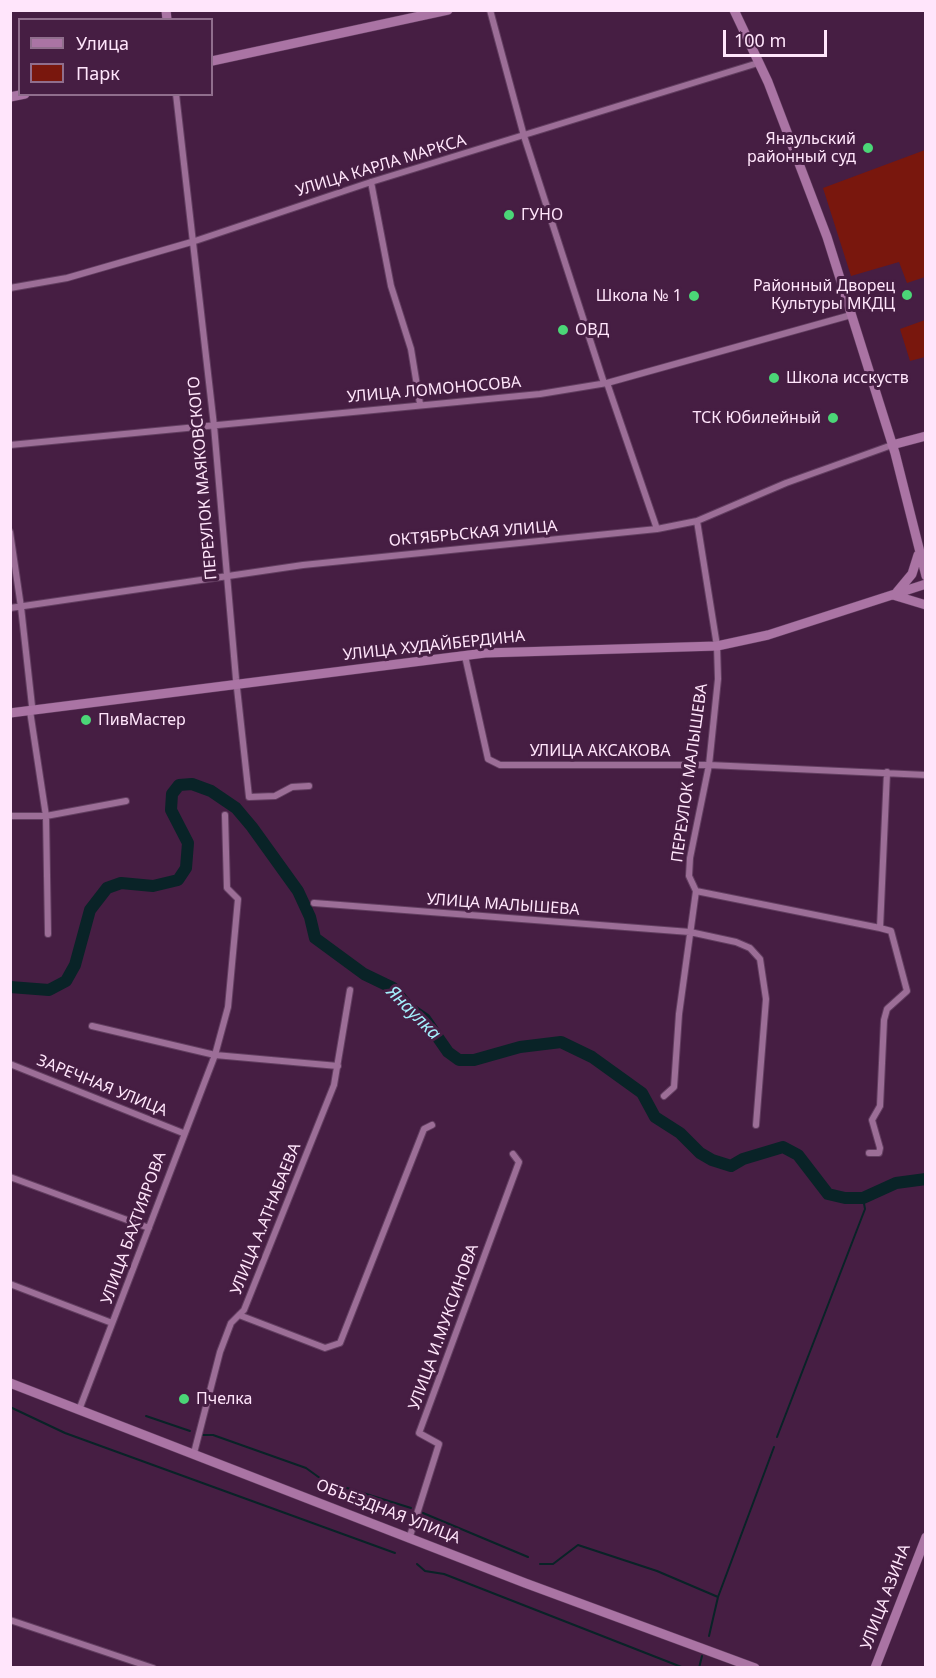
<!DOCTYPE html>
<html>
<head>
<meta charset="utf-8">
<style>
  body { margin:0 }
  #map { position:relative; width:936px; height:1678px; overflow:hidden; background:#461e43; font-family:"Noto Sans",sans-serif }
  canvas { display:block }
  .frame { position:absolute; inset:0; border:12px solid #ffe5fb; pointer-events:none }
  .legend { position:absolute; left:18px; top:18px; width:195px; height:78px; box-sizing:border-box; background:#461e43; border:2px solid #906e8d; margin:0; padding:8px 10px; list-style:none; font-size:18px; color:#ffe5fb }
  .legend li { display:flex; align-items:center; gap:12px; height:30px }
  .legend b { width:30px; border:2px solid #906e8d }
  .scale { position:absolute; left:723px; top:30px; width:104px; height:27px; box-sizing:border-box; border:3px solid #ffe5fb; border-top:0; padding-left:8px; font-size:18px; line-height:21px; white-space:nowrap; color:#ffe5fb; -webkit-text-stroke:4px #461e43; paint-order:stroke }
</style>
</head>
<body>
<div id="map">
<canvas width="936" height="1678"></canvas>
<div class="frame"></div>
<ul class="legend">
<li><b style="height:8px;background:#aa74a4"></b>Улица</li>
<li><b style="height:16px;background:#79170d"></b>Парк</li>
</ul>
<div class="scale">100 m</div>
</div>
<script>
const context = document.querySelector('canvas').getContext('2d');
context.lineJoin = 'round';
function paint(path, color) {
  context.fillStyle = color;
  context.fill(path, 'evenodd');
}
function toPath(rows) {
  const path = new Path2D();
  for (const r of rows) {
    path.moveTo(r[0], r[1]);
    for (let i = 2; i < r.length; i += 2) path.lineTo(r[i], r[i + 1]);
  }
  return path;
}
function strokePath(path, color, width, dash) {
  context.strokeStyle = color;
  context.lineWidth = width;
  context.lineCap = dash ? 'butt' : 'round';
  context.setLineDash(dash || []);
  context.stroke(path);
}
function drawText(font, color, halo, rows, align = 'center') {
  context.font = font + ' "Noto Sans",sans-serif';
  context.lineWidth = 6;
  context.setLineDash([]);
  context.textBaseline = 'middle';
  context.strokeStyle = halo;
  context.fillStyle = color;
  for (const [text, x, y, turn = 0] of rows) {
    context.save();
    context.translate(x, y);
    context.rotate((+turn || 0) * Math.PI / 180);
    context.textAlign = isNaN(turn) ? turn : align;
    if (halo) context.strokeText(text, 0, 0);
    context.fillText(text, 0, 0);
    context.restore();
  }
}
const green = toPath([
  [925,150,925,277,907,283,899,262,851,276,823,188],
  [925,320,925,357,910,361,900,329]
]);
const stream = toPath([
  [10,1407,65,1433,395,1553],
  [146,1416,190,1431],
  [202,1435,213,1435,306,1468,324,1481],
  [777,1437,865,1209,863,1198],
  [333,1486,347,1488,411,1508],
  [423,1513,528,1557],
  [417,1564,425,1571,444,1574,684,1668],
  [540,1564,553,1564,578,1545,657,1571,718,1597],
  [709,1636,718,1597,774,1447],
  [699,1668,702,1656]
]);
const river = toPath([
  [10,987,49,990,66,981,75,965,90,910,107,888,121,883,153,886,178,880,186,868,188,843,171,810,172,794,179,785,192,784,211,791,236,808,252,827,298,891,310,917,315,938,364,974,393,988,409,1008,425,1019,448,1052,459,1060,474,1060,520,1047,561,1042,592,1057,642,1093,655,1117,680,1133,700,1153,712,1160,731,1166,743,1159,783,1147,798,1155,828,1194,845,1198,863,1198,896,1183,926,1179]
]);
const street = toPath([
  [490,10,524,136,604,383],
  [176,94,214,426,236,679,249,797,275,796,292,787,309,786],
  [371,182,391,286,411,349,420,404],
  [10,288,67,278,195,241,371,182,758,63],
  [607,383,657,529],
  [10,445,540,394,607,383,851,315],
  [10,532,21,607,32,706,30,711,46,816,48,934],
  [10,608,303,565,657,529,697,521,786,483,892,445],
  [465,656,488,759,500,765,709,765,926,775],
  [10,816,46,816,126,801],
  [696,891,880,928],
  [314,903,690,932,736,942,750,948,760,959,766,999,756,1125],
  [92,1026,215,1055,338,1066],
  [10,1064,183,1133],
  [664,1096,674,1087,679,1014,696,891,689,876,690,858,709,765,718,679,717,646,697,521],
  [869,1153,879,1153,880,1148,872,1120,880,1106,884,1020,887,1009,907,991,891,931,880,928,887,772],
  [10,1177,149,1228],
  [10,1284,112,1323],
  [239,1315,325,1348,340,1343,424,1129,432,1125],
  [79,1410,215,1055,228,1007,238,899,227,888,225,815],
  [194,1453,220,1352,231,1323,244,1310,334,1085,350,990],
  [410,1536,439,1444,419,1433,519,1162,513,1154],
  [10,1620,153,1668]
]);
const secondary = toPath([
  [166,10,167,20],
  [734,10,768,82,827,237,895,453,926,576],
  [212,61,448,10],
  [10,97,25,94],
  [892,445,926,436],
  [897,592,912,574,918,555],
  [893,595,926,605],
  [10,713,485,653,717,646,768,635,926,584],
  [10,1383,525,1583,755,1668],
  [875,1668,926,1537]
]);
const markers = [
  [868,148,6,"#4bd677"],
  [509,215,6,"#4bd677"],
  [907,295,6,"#4bd677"],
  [694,296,6,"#4bd677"],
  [563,330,6,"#4bd677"],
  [774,378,6,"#4bd677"],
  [833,418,6,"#4bd677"],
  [86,720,6,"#4bd677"],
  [184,1399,6,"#4bd677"]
];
const poiNames = [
  ["Янаульский",856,139,"right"],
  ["районный суд",856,157,"right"],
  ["ГУНО",521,215],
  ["Районный Дворец",895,286,"right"],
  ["Культуры МКДЦ",895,304,"right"],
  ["Школа № 1",682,296,"right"],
  ["ОВД",575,330],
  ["Школа исскуств",786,378],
  ["ТСК Юбилейный",821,418,"right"],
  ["ПивМастер",98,720],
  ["Пчелка",196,1399]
];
const streetNames = [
  ["УЛИЦА КАРЛА МАРКСА",381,166,-17],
  ["УЛИЦА ЛОМОНОСОВА",434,390,-5],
  ["ПЕРЕУЛОК МАЯКОВСКОГО",203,478,-95],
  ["ОКТЯБРЬСКАЯ УЛИЦА",473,534,-5],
  ["УЛИЦА ХУДАЙБЕРДИНА",434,646,-6],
  ["УЛИЦА АКСАКОВА",600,751],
  ["ПЕРЕУЛОК МАЛЫШЕВА",690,773,-82],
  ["УЛИЦА МАЛЫШЕВА",503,905,4],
  ["ЗАРЕЧНАЯ УЛИЦА",102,1086,22],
  ["УЛИЦА А.АТНАБАЕВА",266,1219,-68],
  ["УЛИЦА БАХТИЯРОВА",134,1228,-70],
  ["УЛИЦА И.МУКСИНОВА",444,1327,-70],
  ["ОБЪЕЗДНАЯ УЛИЦА",388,1512,21],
  ["УЛИЦА АЗИНА",886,1597,-69]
];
const waterNames = [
  ["Янаулка",413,1013,45]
];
paint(green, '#79170d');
strokePath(stream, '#092327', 2);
strokePath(river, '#092327', 12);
strokePath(street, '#623e60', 8);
strokePath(secondary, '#623e60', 10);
strokePath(street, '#9c6e97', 6);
strokePath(secondary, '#aa74a4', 9);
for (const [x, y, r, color] of markers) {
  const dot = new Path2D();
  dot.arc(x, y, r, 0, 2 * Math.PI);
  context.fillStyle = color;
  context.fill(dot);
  strokePath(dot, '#461e43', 2);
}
drawText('16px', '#ffe5fb', '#461e43', poiNames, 'left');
drawText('16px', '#ffe5fb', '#461e43', streetNames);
drawText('italic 18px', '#a4f0fd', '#461e43', waterNames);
</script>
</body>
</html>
